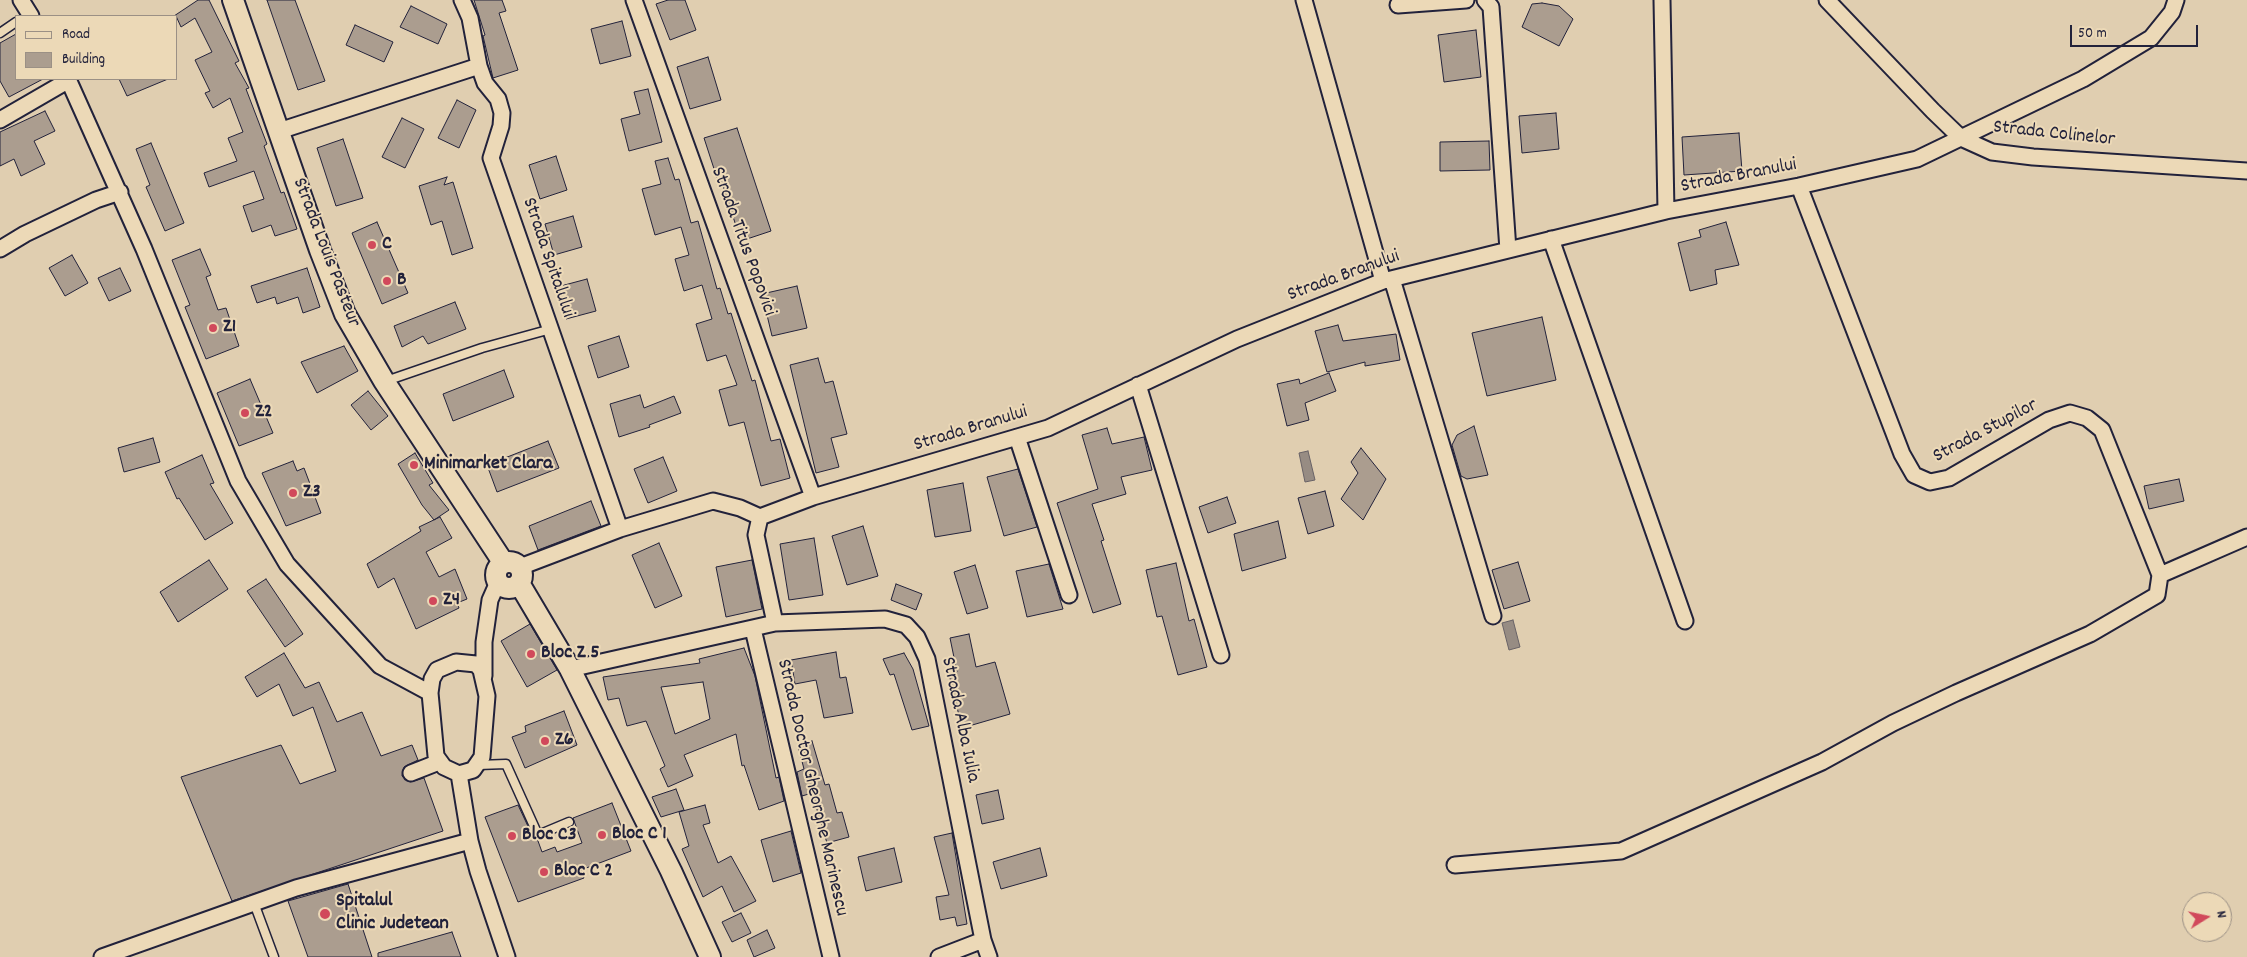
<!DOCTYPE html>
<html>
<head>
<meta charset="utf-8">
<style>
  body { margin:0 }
  #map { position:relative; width:2247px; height:957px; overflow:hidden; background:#e0ceb0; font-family:Dekko,sans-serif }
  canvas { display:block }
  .legend { position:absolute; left:15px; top:15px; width:162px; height:65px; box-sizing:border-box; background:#ecd9b7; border:1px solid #9b9085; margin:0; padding:6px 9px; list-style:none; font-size:15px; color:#22223b }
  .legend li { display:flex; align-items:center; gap:10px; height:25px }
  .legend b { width:25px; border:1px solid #9b9085 }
  .north { position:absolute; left:2182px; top:892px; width:50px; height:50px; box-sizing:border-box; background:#ecd9b7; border:1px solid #9b9085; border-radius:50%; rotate:80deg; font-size:14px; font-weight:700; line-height:20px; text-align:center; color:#22223b }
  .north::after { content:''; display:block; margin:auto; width:18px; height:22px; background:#d1495b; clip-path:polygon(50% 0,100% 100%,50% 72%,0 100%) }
  .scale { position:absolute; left:2070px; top:25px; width:128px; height:22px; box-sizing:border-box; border:2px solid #22223b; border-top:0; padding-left:6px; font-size:15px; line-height:18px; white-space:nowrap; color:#22223b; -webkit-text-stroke:4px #ecd9b7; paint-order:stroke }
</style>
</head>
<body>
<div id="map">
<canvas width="2247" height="957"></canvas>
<ul class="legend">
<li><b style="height:6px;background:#ecd9b7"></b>Road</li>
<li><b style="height:14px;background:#ab9d8f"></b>Building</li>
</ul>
<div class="north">N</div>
<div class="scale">50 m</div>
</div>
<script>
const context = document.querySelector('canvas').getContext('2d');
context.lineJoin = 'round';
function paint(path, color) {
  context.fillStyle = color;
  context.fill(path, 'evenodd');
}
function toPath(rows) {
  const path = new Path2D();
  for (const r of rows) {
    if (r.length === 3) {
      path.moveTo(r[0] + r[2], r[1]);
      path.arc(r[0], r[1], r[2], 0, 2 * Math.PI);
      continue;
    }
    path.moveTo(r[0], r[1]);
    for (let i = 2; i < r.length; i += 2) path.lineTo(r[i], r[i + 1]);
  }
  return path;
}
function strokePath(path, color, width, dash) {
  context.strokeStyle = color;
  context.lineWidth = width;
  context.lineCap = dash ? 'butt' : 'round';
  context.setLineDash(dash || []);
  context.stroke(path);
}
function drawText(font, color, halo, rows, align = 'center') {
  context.font = font + ' Dekko,sans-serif';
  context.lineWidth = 4;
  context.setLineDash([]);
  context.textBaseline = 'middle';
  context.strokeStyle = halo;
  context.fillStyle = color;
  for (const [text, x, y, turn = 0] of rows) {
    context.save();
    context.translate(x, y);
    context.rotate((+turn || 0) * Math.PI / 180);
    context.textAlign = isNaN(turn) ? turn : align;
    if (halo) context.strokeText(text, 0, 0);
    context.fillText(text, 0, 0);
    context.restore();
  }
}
const water = toPath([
  [1308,451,1315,480,1305,482,1299,453,1308,451],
  [1513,620,1520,647,1509,650,1502,623,1513,620]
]);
const building = toPath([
  [198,0,209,0,239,61,235,63,249,88,246,89,267,144,264,146,281,193,284,192,297,229,275,236,271,225,252,232,243,206,264,199,254,171,209,187,204,173,237,161,228,138,243,132,230,98,213,108,205,93,210,91,195,60,212,52,195,18,181,27,176,16,174,16,198,0],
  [267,0,295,0,325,81,298,90,267,0],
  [474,0,502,0,506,11,499,13,518,70,493,78,483,36,485,35,474,0],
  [668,0,685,0,696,30,670,40,656,4,668,0],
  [1542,3,1559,6,1573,19,1559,46,1522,27,1532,4,1542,3],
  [411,6,447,24,438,44,400,27,411,6],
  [622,21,631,56,600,64,591,29,622,21],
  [355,25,393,42,384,62,346,45,355,25],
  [1476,30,1481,77,1444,82,1438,35,1476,30],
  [16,34,16,79,43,79,9,97,0,81,0,43,16,34],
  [708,57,721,100,690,109,677,67,708,57],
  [119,79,168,79,127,96,119,79],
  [648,89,662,142,629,151,621,119,640,114,634,92,648,89],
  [457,100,476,110,459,148,438,138,457,100],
  [45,111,55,131,34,141,45,164,21,176,14,159,0,166,0,132,45,111],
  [1556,113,1559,149,1522,153,1519,116,1556,113],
  [402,118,424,129,405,168,382,157,402,118],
  [737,128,771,231,741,241,720,177,717,178,704,138,737,128],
  [1739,133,1742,171,1684,175,1682,137,1739,133],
  [343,139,363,198,336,206,317,148,343,139],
  [1489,141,1490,170,1440,171,1440,142,1489,141],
  [151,143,184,223,165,231,146,187,150,185,136,149,151,143],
  [556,156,567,190,540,199,529,165,556,156],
  [668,158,675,180,679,179,691,223,698,221,717,289,720,288,728,314,731,313,752,381,755,380,771,441,780,439,790,478,761,486,744,422,729,426,719,390,737,385,726,355,707,361,696,324,712,319,702,285,684,291,675,259,689,255,681,227,655,235,642,189,661,184,655,161,668,158],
  [447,177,444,185,453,182,473,248,452,255,442,221,431,225,419,186,447,177],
  [573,216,582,247,554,255,545,224,573,216],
  [377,222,408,293,382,304,352,233,377,222],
  [1726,222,1739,265,1715,270,1717,284,1690,291,1678,243,1701,237,1699,230,1726,222],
  [200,249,211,275,206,277,218,310,226,308,239,346,206,359,185,307,190,305,172,260,200,249],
  [72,255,88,283,65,296,49,268,72,255],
  [120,268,131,291,109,301,98,278,120,268],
  [307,268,320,307,303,313,298,297,277,304,275,297,257,303,251,286,307,268],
  [587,279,596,311,566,319,557,287,587,279],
  [797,286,807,328,772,336,762,294,797,286],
  [455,302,466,329,428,344,423,336,402,347,394,326,455,302],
  [1542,317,1556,380,1487,396,1472,333,1542,317],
  [1338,325,1343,341,1396,334,1400,360,1365,366,1365,362,1327,372,1315,331,1338,325],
  [619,336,629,367,598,378,588,346,619,336],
  [344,346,358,371,317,393,301,362,344,346],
  [818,358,825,383,833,381,847,434,831,438,839,467,816,473,790,365,818,358],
  [504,370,514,397,453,421,443,394,504,370],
  [1329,373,1336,391,1305,403,1309,420,1287,426,1277,384,1299,379,1300,384,1329,373],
  [250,379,273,433,239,446,217,393,250,379],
  [368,391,388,416,371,430,351,405,368,391],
  [640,395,644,408,674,396,681,413,649,425,650,427,619,437,610,404,640,395],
  [1474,426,1488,475,1467,479,1461,476,1452,445,1457,435,1474,426],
  [1107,428,1112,444,1144,437,1152,470,1121,477,1126,494,1092,504,1104,540,1101,541,1121,604,1093,613,1057,503,1098,489,1082,435,1107,428],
  [153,438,160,462,124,472,118,448,153,438],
  [548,441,559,468,497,492,487,465,548,441],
  [1361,448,1386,479,1363,520,1341,499,1358,473,1351,462,1361,448],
  [415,453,433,483,429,485,449,510,434,520,422,505,398,464,415,453],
  [202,455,214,483,210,484,233,523,205,540,179,498,177,499,165,472,202,455],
  [663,457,677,491,648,503,634,469,663,457],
  [293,461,297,471,304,468,321,513,286,526,262,473,293,461],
  [1018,469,1037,527,1004,536,987,477,1018,469],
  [2179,479,2184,501,2149,509,2144,486,2179,479],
  [963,483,971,531,935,537,927,490,963,483],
  [1325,491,1334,526,1308,534,1298,498,1325,491],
  [1227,497,1236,523,1208,533,1199,507,1227,497],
  [591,501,601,526,538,550,529,526,591,501],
  [440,517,452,538,426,552,439,577,455,569,467,599,457,603,459,608,416,629,394,578,378,588,367,564,421,531,419,527,440,517],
  [1278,521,1286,558,1242,571,1234,534,1278,521],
  [863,526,878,576,847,585,832,536,863,526],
  [814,538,823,595,789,600,780,544,814,538],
  [659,543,682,596,655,608,632,555,659,543],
  [209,560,228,589,178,622,160,592,209,560],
  [752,560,762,609,726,617,716,567,752,560],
  [1518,562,1530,601,1504,609,1492,570,1518,562],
  [1176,563,1189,621,1194,619,1207,667,1178,675,1162,616,1157,617,1146,570,1176,563],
  [1049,564,1063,609,1027,617,1016,571,1049,564],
  [975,565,988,608,967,614,954,572,975,565],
  [266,579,303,634,285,647,247,591,266,579],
  [896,584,922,594,916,610,891,600,896,584],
  [530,624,557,670,527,687,501,641,530,624],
  [969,634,976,667,995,662,1010,714,962,728,949,674,957,672,950,638,969,634],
  [744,648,755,676,776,778,779,777,784,801,759,810,744,765,742,766,736,734,684,755,693,776,668,787,660,769,665,766,646,721,627,726,619,698,608,700,603,677,700,663,699,659,744,648],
  [703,682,710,719,675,734,661,687,703,682],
  [836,652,840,678,846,677,853,713,824,718,816,680,795,684,791,660,836,652],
  [284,653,305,688,319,682,337,722,362,712,381,756,412,745,418,760,404,767,402,776,410,782,424,778,443,831,232,901,181,777,281,745,300,784,336,771,313,707,293,716,279,684,257,697,245,677,284,653],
  [904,653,913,669,929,726,912,730,894,674,890,675,883,659,904,653],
  [564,711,577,745,525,768,512,737,526,732,525,726,564,711],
  [812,741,825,785,829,784,837,813,842,812,849,837,827,843,812,793,802,796,797,772,804,769,798,746,812,741],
  [676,789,684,810,661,817,652,797,676,789],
  [998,790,1004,819,982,824,976,795,998,790],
  [612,803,631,851,581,870,584,878,518,902,485,817,518,805,533,837,538,841,542,852,555,847,557,852,582,843,573,818,612,803],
  [705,805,710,823,703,825,718,863,731,856,756,901,734,912,722,886,703,897,682,849,689,846,679,812,705,805],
  [791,831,801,873,773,882,761,840,791,831],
  [952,833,967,924,957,926,955,917,940,920,936,897,949,895,934,837,952,833],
  [894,848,902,882,866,891,858,857,894,848],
  [1040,848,1047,876,1001,889,993,862,1040,848],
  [348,884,372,957,308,957,288,901,348,884],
  [741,913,751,933,732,942,722,922,741,913],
  [767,930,775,948,754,957,747,940,767,930],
  [452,932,461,957,378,957,378,953,452,932]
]);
const service = toPath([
  [0,33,16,22],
  [386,381,482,348,551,329],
  [478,765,506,764,538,835,569,822],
  [254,903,274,957]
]);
const minor = toPath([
  [21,0,31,16],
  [462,0,470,18,479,66,485,83,498,99,502,113,501,126,491,158,620,529],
  [634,0,813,497],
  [1304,0,1383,281],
  [1485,0,1491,7,1508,250],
  [1662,0,1666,211],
  [1827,0,1933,111,1961,138,1992,152,2033,157,2247,171],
  [1398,5,1466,0],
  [68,79,144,249,238,481,287,564,380,666,430,693],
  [0,120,69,80],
  [279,131,479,66],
  [1799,186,1902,454,1914,475,1930,482,1949,478,2049,420,2070,413,2087,418,2102,430,2160,575,2247,537],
  [1551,239,1685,621],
  [0,249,25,234,96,200,120,192],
  [1392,279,1493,616],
  [1138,385,1221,655],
  [1017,437,1069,595],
  [520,567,620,529,713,501,740,508,760,517],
  [775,623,756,535,760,517,813,497,1048,428,1237,339,1383,281,1666,211,1799,186,1917,159,2083,79,2151,38,2172,12,2176,0],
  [753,629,831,957],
  [456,662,476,664,481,670,487,696,482,757,473,770,459,774,444,767,436,756,430,693,432,679,437,670,456,662],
  [570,669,775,623,885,619,906,625,917,637,927,659,983,940,989,957],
  [484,676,484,642,490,600,498,582],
  [411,773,439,762],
  [459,774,470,841,478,871,507,957],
  [1455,865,1621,851,1822,762,1893,723,1956,693,2090,634,2157,595,2160,575],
  [102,957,296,888,470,841],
  [939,957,983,940]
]);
const secondary = toPath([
  [233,0,320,250,345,314,384,381,503,562],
  [509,575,13],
  [519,583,570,669,671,871,710,957]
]);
const markers = [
  [372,245,5,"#d1495b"],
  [387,281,5,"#d1495b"],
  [213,328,5,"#d1495b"],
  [245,413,5,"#d1495b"],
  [414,465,5,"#d1495b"],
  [293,493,5,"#d1495b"],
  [433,601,5,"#d1495b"],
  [531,654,5,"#d1495b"],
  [545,741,5,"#d1495b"],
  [602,835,5,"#d1495b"],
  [512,836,5,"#d1495b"],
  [544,872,5,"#d1495b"],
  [325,914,6,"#d1495b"]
];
const streetNames = [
  ["Strada Colinelor",2054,135,6],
  ["Strada Branului",1739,177,-11],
  ["Strada Titus Popovici",742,242,70],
  ["Strada Louis Pasteur",325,253,69],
  ["Strada Spitalului",547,258,71],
  ["Strada Branului",1344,277,-20],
  ["Strada Branului",971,430,-17],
  ["Strada Stupilor",1986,432,-28],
  ["Strada Alba Iulia",959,720,78],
  ["Strada Doctor Gheorghe Marinescu",811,788,77]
];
const poiNames = [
  ["C",382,245],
  ["B",397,281],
  ["Z1",223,328],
  ["Z2",255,413],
  ["Minimarket Clara",424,465],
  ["Z3",303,493],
  ["Z4",443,601],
  ["Bloc Z 5",541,654],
  ["Z6",555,741],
  ["Bloc C 1",612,835],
  ["Bloc C3",522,836],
  ["Bloc C 2",554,872],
  ["Spitalul",336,902],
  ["Clinic Judetean",336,925]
];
paint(water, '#978c83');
strokePath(water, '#686266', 1);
paint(building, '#ab9d8f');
strokePath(building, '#22223b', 1);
strokePath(service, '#22223b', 11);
strokePath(minor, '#22223b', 19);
strokePath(secondary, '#22223b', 24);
strokePath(service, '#ecd9b7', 8);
strokePath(minor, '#ecd9b7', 15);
strokePath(secondary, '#ecd9b7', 20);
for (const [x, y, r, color] of markers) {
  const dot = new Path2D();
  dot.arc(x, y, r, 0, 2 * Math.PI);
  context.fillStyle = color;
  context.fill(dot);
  strokePath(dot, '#ecd9b7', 2);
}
drawText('20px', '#22223b', '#ecd9b7', streetNames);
drawText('bold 20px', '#22223b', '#ecd9b7', poiNames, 'left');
</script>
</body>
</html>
